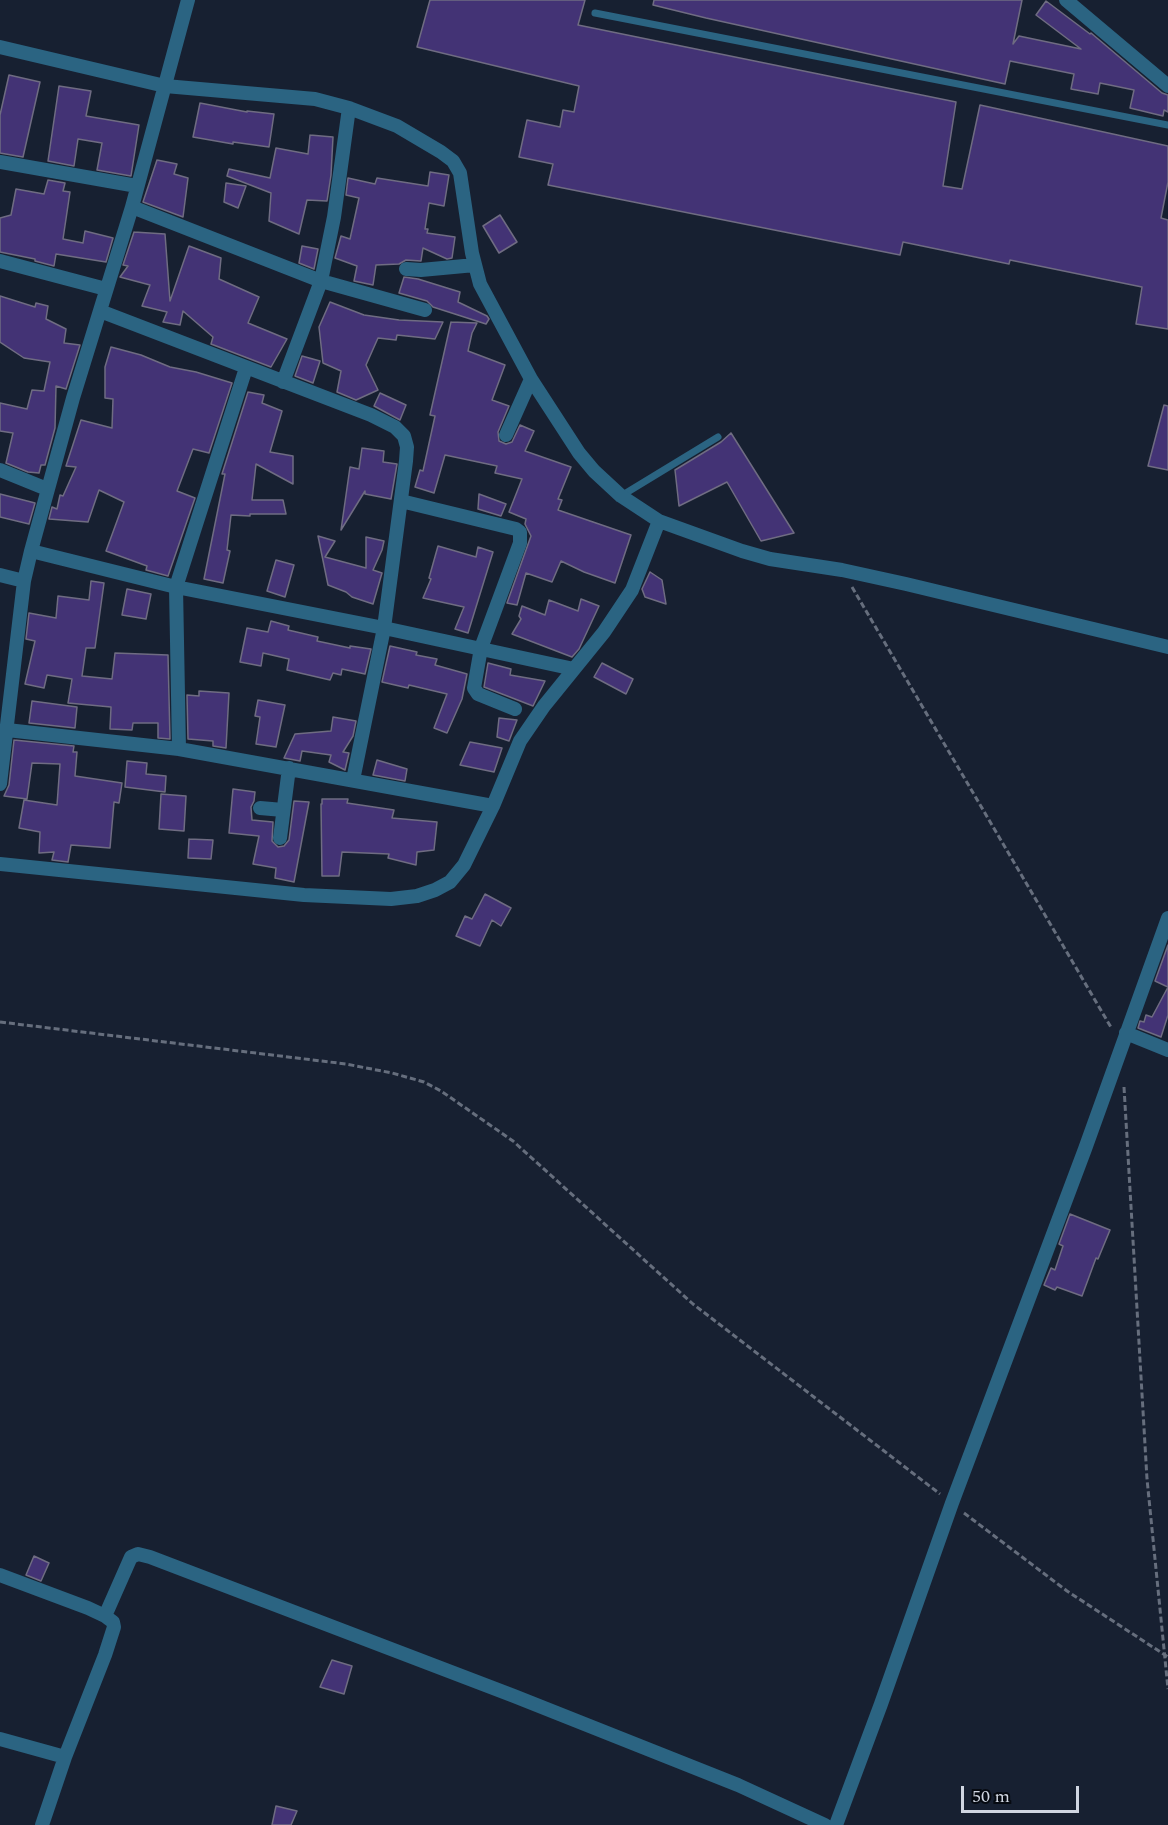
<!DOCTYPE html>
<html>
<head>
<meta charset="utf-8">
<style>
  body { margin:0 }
  #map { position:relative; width:1168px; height:1825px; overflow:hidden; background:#172031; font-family:Spectral,serif }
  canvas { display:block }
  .scale { position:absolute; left:961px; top:1786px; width:118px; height:27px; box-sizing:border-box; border:3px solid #d0d6e2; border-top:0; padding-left:8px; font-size:18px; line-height:21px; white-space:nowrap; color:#d0d6e2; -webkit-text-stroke:4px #060a11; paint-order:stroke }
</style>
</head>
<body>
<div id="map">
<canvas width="1168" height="1825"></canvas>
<div class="scale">50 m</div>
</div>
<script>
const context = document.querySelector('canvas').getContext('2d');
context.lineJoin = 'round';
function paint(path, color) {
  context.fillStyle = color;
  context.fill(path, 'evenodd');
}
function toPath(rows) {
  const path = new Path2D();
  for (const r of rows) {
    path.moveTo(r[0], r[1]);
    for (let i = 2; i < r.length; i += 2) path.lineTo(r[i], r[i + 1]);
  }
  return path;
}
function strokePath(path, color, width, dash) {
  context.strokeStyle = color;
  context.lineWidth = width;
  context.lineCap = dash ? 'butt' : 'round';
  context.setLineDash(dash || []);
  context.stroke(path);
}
const building = toPath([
  [430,0,585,0,578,25,956,102,943,186,962,189,980,105,1168,146,1168,182,1161,218,1168,220,1168,329,1136,324,1142,287,1010,260,1009,264,903,242,900,255,548,185,553,164,519,157,527,120,560,127,563,110,574,112,579,86,417,47,430,0],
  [654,0,1022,0,1013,44,1019,36,1081,49,1036,15,1046,1,1090,34,1091,33,1162,93,1168,95,1168,112,1164,110,1163,116,1130,108,1134,90,1100,83,1098,94,1071,89,1074,74,1010,61,1005,84,706,18,653,5,654,0],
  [9,75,40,82,23,157,0,153,0,115,9,75],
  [59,86,91,91,86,116,139,125,131,176,97,170,102,143,78,139,74,166,48,161,59,86],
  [200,103,247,112,247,111,274,114,269,147,233,142,233,144,193,137,200,103],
  [310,135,333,137,331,175,327,201,307,200,299,234,269,221,271,193,227,176,229,169,270,178,276,148,308,154,310,135],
  [157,160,177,164,174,174,188,178,183,217,143,202,157,160],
  [430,172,449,175,444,206,429,203,425,229,428,229,427,233,455,237,452,258,447,259,423,248,421,261,406,260,399,264,376,265,373,285,354,281,357,266,335,258,341,236,350,239,359,198,346,195,348,178,375,184,377,178,428,186,430,172],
  [48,180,65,183,63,191,70,192,63,239,83,243,85,231,113,238,106,262,56,254,54,266,35,261,35,259,0,252,0,218,11,215,16,189,44,194,48,180],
  [226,183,246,186,238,208,224,202,226,183],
  [500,215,517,242,499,253,483,226,500,215],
  [134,232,165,234,170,301,189,246,221,258,219,279,259,297,248,323,287,339,271,367,211,344,213,337,183,311,180,325,163,322,167,312,142,306,150,285,120,277,128,266,123,265,134,232],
  [302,246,318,249,314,269,299,263,302,246],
  [404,277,418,279,460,292,458,302,487,316,489,319,486,324,433,307,427,301,399,293,404,277],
  [0,296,35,307,36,303,48,306,46,319,66,329,64,343,80,345,66,389,56,386,55,428,45,465,41,465,39,473,28,472,6,463,13,433,0,431,0,403,27,409,32,390,44,391,50,362,24,358,0,342,0,296],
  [330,302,364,315,399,320,443,322,435,339,397,335,396,340,378,338,366,365,378,390,356,400,337,392,341,371,323,363,319,327,330,302],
  [451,322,477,323,472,333,468,351,505,365,492,400,509,406,498,432,499,441,506,444,512,442,520,425,534,431,525,451,571,467,558,499,562,500,558,510,631,535,615,583,584,572,561,561,552,582,526,573,517,605,507,603,531,536,525,524,526,519,509,512,522,479,495,473,497,466,445,455,434,493,415,487,420,470,423,471,435,416,430,415,451,322],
  [111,347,141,355,170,367,196,372,232,383,209,453,193,449,177,491,195,498,168,576,146,570,147,566,106,551,124,502,99,490,88,522,49,519,52,507,57,509,60,495,63,496,76,467,66,466,81,420,112,428,113,399,105,398,105,367,111,347],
  [302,356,320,361,313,383,295,376,302,356],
  [248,392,264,395,262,403,282,411,270,452,293,456,293,484,256,464,252,500,283,500,286,514,250,514,250,516,231,515,227,550,230,551,223,583,204,579,225,474,222,474,248,392],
  [380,393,406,405,400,420,374,406,380,393],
  [1164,405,1168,406,1168,470,1148,466,1164,405],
  [731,433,794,533,761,541,727,482,679,506,675,470,721,442,731,433],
  [362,448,384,451,383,462,397,464,391,499,365,494,365,491,341,530,350,467,359,469,362,448],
  [0,494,35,503,29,524,0,517,0,494],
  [479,494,506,504,501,516,478,509,479,494],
  [318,536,335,541,325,557,366,568,366,537,384,541,382,550,373,570,382,573,373,604,352,597,346,592,328,585,318,536],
  [438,546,476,557,478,547,493,552,468,633,455,629,464,607,423,598,431,579,429,578,438,546],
  [276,560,294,565,285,597,267,591,276,560],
  [650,572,662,580,666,604,645,597,642,589,650,572],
  [91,581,104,583,95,648,86,648,82,676,112,679,115,653,168,655,170,739,158,738,158,723,133,723,132,730,110,729,111,707,68,703,72,679,47,675,44,688,25,684,35,641,26,639,29,613,56,618,58,596,89,600,91,581],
  [127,589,151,594,146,619,122,615,127,589],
  [581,599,599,606,579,649,572,657,512,634,521,619,519,616,522,606,545,615,549,600,578,611,581,599],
  [271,621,289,626,288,630,318,637,317,641,350,648,350,646,371,649,365,674,342,669,341,675,333,673,330,680,287,670,289,659,263,653,261,666,240,662,247,628,268,632,271,621],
  [390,646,417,652,416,655,437,659,435,665,467,674,462,699,447,733,434,728,447,694,409,685,408,688,382,682,390,646],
  [488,663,511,669,510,675,545,681,533,706,484,687,488,663],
  [602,663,633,679,626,694,594,677,602,663],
  [199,691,229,693,226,748,213,746,213,741,188,739,187,695,199,696,199,691],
  [258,700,285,705,276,747,256,744,260,717,255,716,258,700],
  [32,701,77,707,75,728,29,723,32,701],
  [333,717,356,721,353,736,343,752,349,753,345,770,329,762,331,755,302,751,300,761,284,758,295,734,331,731,333,717],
  [499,718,517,720,509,741,497,737,499,718],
  [14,740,74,746,73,752,77,752,75,776,122,783,119,803,114,802,110,848,71,845,68,862,52,860,54,852,39,853,40,832,19,828,24,800,57,805,60,764,32,763,27,799,4,796,9,785,14,740],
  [470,742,502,748,494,772,460,765,470,742],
  [377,760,407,769,405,781,373,775,377,760],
  [127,761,147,763,146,774,166,776,165,792,125,787,127,761],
  [233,789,255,792,254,801,251,807,252,820,273,822,272,841,278,847,284,846,289,840,294,801,309,802,294,882,275,878,276,868,253,864,259,836,229,833,233,789],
  [161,794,186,796,184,831,159,829,161,794],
  [322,799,348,799,347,803,394,810,392,818,437,822,434,850,417,852,416,865,388,858,389,854,342,852,339,876,322,876,321,804,322,804,322,799],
  [189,839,213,840,211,859,188,858,189,839],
  [485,894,511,908,501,926,492,920,480,946,456,936,465,916,472,919,485,894],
  [1168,945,1168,987,1155,981,1168,945],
  [1168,987,1168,1015,1161,1037,1138,1028,1140,1021,1144,1022,1146,1015,1152,1017,1168,987],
  [1070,1214,1110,1230,1098,1259,1096,1258,1082,1296,1057,1287,1055,1290,1044,1285,1051,1268,1055,1270,1063,1246,1059,1244,1070,1214],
  [34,1556,49,1563,41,1581,26,1575,34,1556],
  [332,1660,352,1666,344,1694,320,1687,332,1660],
  [276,1806,297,1811,291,1825,272,1825,276,1806]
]);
const path = toPath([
  [852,587,1112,1029],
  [0,1022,346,1064,392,1073,424,1082,441,1091,513,1141,693,1304,940,1494],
  [1124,1087,1147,1479,1168,1689],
  [964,1513,1067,1591,1168,1657]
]);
const service = toPath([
  [595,13,1168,125],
  [621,496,718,437]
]);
const minor = toPath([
  [1066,0,1168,86],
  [0,47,165,86,315,99,349,108,397,126,441,152,453,161,460,173,472,253,480,284,531,379,579,453,594,471,621,496,659,521,742,551,770,559,842,570,906,584,1168,647],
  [0,162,137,186],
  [132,207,321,281,425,310],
  [0,261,106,289],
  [406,269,421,270,475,265],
  [100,311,371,415,395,427,404,436,407,447,406,461,384,628,353,780],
  [283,382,321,281,334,217,349,108],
  [506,435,531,379],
  [0,470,47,489],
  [401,501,516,529,520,532,520,543,481,648,474,688,478,694,515,709],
  [31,551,176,587,384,628,574,669,604,632,632,590,659,521],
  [0,575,24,581],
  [7,730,179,749,493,806],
  [179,749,176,587,246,368],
  [0,784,24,581,31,551,73,398,132,207,188,0],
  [260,808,283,810],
  [280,838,289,768],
  [0,864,304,895,391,899,417,896,435,890,450,882,464,865,493,806,520,741,544,706,574,669],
  [1126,1033,1168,1050],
  [0,1575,88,1608,105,1616,113,1622,114,1627,105,1655,65,1757,42,1825],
  [105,1616,131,1557,138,1554,150,1557,514,1696,738,1785,825,1825],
  [0,1739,65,1757],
  [836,1825,881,1704,952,1503,1085,1149,1168,918]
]);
paint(building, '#433375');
strokePath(building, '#6f6c82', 1.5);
strokePath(path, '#666e7d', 3, [6, 3]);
strokePath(service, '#2b6482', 7);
strokePath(minor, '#2b6482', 14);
</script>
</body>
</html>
